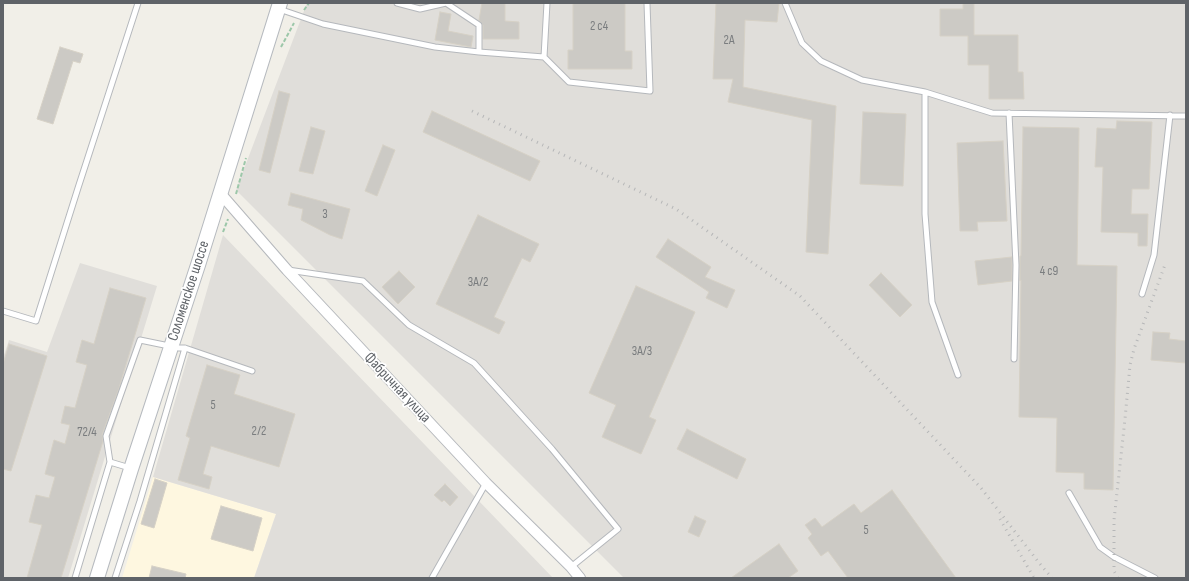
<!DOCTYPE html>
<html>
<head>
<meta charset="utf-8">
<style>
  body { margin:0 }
  #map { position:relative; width:1189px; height:581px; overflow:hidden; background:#f1efe8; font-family:"Sofia Sans Condensed",sans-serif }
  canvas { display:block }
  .frame { position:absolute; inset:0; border:4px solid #5f6368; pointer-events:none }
</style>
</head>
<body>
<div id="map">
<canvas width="1189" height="581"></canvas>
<div class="frame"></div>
</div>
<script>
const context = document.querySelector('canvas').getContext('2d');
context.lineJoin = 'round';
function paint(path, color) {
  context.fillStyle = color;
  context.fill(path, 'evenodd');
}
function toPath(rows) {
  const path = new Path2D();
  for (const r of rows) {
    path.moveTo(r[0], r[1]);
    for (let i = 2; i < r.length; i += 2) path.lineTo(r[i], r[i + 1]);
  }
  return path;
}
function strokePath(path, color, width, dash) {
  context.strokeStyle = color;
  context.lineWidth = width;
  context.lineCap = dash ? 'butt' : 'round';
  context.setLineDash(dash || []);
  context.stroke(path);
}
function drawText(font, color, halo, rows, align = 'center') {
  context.font = font + ' "Sofia Sans Condensed",sans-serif';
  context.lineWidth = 3.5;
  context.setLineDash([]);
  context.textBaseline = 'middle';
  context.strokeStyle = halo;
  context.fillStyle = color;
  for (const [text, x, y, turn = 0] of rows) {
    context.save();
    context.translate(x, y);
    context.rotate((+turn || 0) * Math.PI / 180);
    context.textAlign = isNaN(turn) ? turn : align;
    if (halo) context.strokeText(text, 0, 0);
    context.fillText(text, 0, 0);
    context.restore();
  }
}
const commercial = toPath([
  [153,477,276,514,254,578,122,578]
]);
const industrial = toPath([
  [307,3,1186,3,1186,578,624,578,236,190],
  [223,235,553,578,254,578,276,514,153,477],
  [80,263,157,286,68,578,3,578,3,358,9,340,47,352]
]);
const building = toPath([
  [482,3,505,3,505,21,519,22,519,39,483,39,483,25,479,20,482,3],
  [573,3,625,3,625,51,632,51,632,69,568,69,568,50,573,50,573,3],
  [716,3,779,3,777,22,745,20,743,87,836,106,828,254,806,252,812,120,728,102,733,79,713,79,716,3],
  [963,3,974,3,974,35,1018,35,1018,72,1023,72,1024,99,989,99,989,65,968,65,968,36,940,36,940,9,963,9,963,3],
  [440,12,451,14,448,31,473,36,471,47,435,40,440,12],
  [60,47,83,54,80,63,73,61,53,124,37,119,60,47],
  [279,91,290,94,270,173,259,170,279,91],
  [432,111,540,161,530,181,423,132,432,111],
  [863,112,906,114,903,186,860,184,863,112],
  [1117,121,1152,122,1149,189,1132,189,1131,214,1148,214,1147,246,1138,246,1138,233,1101,232,1103,167,1095,167,1097,128,1116,129,1117,121],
  [311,127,325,131,313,174,299,171,311,127],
  [1023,127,1079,128,1077,265,1117,266,1113,490,1084,489,1084,473,1056,472,1057,418,1019,417,1021,280,1020,281,1020,256,1021,256,1023,127],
  [1003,141,1007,221,977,222,978,231,960,231,957,143,1003,141],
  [383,145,395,150,377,196,365,191,383,145],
  [291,193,350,209,342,239,330,235,301,220,303,209,288,205,291,193],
  [478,215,539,244,530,262,522,258,494,317,505,322,499,334,436,304,478,215],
  [668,239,711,267,705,277,735,290,727,308,706,298,709,292,656,257,668,239],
  [1012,257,1012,281,978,285,975,261,1012,257],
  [399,271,415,287,398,304,382,287,399,271],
  [881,273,912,305,900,317,869,285,881,273],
  [636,286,695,312,649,417,656,420,641,454,602,437,616,405,589,393,636,286],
  [110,288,146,298,119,388,102,435,103,441,61,578,27,578,42,525,29,522,36,495,49,498,55,477,45,474,54,440,65,444,70,425,61,423,65,406,75,408,87,365,76,362,82,340,94,344,110,288],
  [1153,332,1170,333,1169,339,1186,341,1186,363,1151,360,1153,332],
  [9,344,47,356,11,471,3,469,3,364,9,344],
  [207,365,240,375,234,394,295,414,279,467,211,446,203,474,212,477,209,489,178,480,190,438,186,436,207,365],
  [687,429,746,459,737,479,677,449,687,429],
  [155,479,167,483,154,528,141,524,155,479],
  [445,484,458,497,450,506,444,500,442,502,434,495,445,484],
  [892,490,956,578,848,578,828,551,821,556,808,538,812,534,805,525,815,518,822,527,854,504,861,513,892,490],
  [221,506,262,518,253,551,211,539,221,506],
  [695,516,706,521,699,537,688,532,695,516],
  [779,544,798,571,788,578,731,578,779,544],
  [152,566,186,574,185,578,149,578,152,566]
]);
const path = toPath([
  [304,10,309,3],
  [281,47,294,23],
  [236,194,246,158],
  [223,232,228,219]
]);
const lane = toPath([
  [397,3,420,9,446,3,479,25,479,52,544,57],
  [547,3,544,57,569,82,650,91,647,3],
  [785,3,802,43,821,61,862,80,925,92,992,113,1186,116],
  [279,9,323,24,435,47,479,52],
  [925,92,925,214,932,302,958,375],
  [1009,113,1016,265,1014,359],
  [288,270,363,281,409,325,474,363,552,449,618,529,571,567],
  [1142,294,1154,255,1170,115],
  [3,311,36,321,78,188,138,3],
  [110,462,106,436,140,340,179,348,185,348,252,371],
  [1069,493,1100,547,1114,557,1155,578],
  [75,578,110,462,130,468],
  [115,578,140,501,185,348],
  [432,578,486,483]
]);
const street = toPath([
  [220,193,287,270,486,483,571,567,580,578]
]);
const secondary = toPath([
  [97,578,131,469,198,265,280,3]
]);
const rail = toPath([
  [472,111,676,209,800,296,981,488,1040,564,1052,578],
  [1000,519,1034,578],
  [1118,578,1114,571,1114,520,1125,419,1130,365,1134,349,1166,262]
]);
const numberNames = [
  ["2 с4",599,27],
  ["2А",729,41],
  ["3",325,215],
  ["4 с9",1049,272],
  ["3А/2",478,283],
  ["3А/3",642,352],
  ["5",213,406],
  ["2/2",259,432],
  ["72/4",87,433],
  ["5",866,531]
];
const streetNames = [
  ["Соломенское шоссе",189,291,-72],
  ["Фабричная улица",397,388,47]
];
paint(commercial, '#fef7e0');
paint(industrial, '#e0deda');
paint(building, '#cccac5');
strokePath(building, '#d6d1c6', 1);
strokePath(lane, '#b5b8bc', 7);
strokePath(street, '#b5b8bc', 12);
strokePath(secondary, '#b6babf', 16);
strokePath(path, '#9cc7a9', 2, [4, 2]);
strokePath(lane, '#fff', 5);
strokePath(street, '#fff', 10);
strokePath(secondary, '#fff', 14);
strokePath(rail, '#b6b7b8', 3, [1, 5]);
drawText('13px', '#7a7d7f', null, numberNames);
drawText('15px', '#5f6368', '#fff', streetNames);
</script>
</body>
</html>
